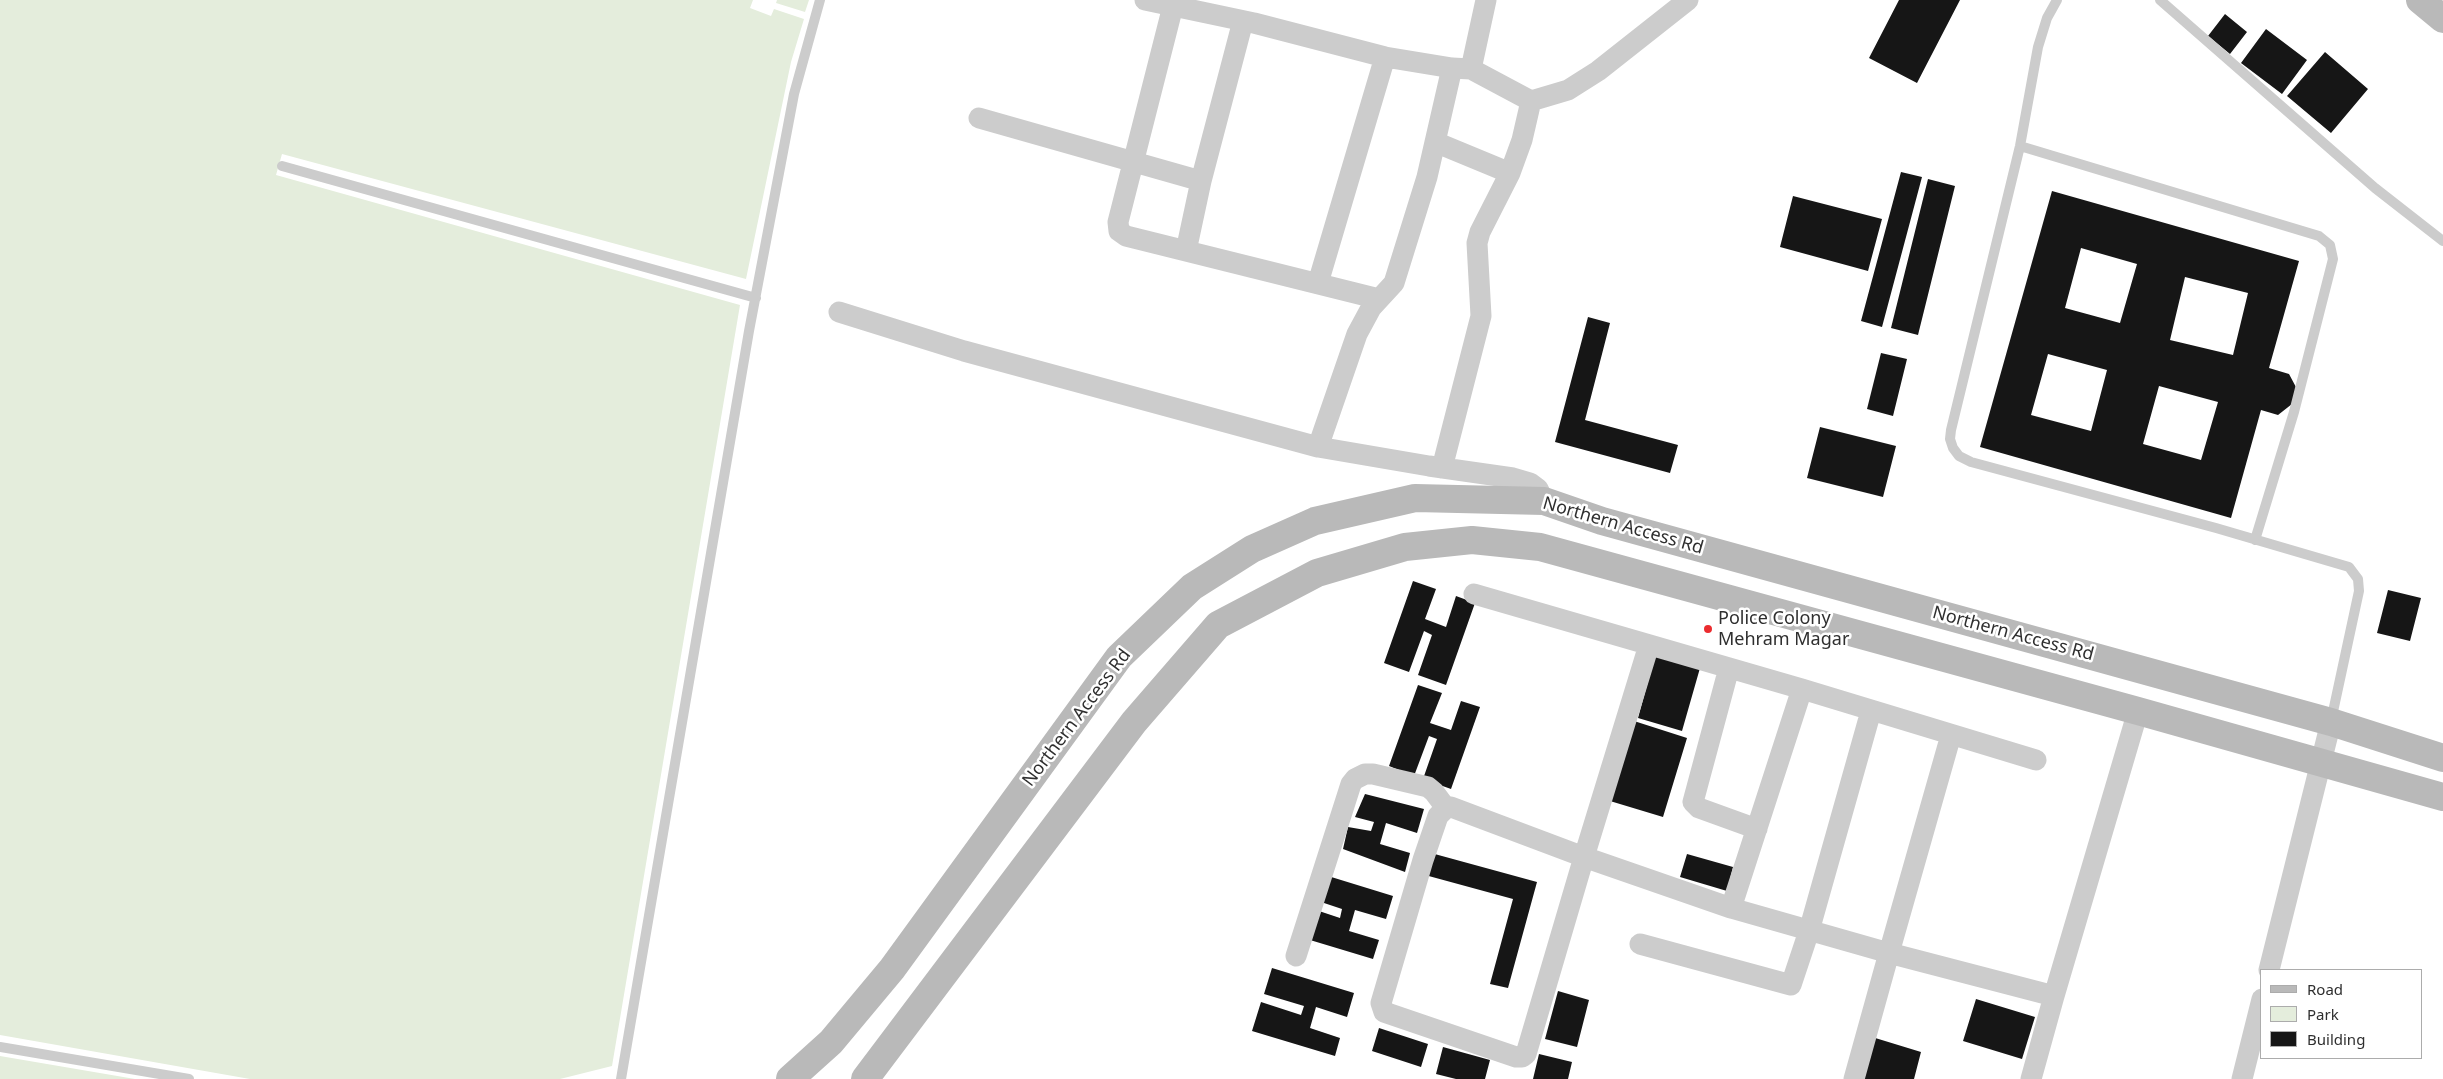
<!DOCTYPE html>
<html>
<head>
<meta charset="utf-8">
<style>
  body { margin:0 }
  #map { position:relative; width:2443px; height:1079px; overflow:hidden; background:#fff; font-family:"Noto Sans",sans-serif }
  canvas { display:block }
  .legend { position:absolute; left:2260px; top:969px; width:162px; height:90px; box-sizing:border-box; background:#fff; border:1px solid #acacac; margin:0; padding:6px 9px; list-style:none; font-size:15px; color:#2f2f2f }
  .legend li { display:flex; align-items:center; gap:10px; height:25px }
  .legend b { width:25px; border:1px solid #acacac }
</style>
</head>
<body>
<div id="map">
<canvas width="2443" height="1079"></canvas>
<ul class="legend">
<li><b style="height:6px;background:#b9b9b9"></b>Road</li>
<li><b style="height:14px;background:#e4eddc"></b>Park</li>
<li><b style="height:14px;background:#161616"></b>Building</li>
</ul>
</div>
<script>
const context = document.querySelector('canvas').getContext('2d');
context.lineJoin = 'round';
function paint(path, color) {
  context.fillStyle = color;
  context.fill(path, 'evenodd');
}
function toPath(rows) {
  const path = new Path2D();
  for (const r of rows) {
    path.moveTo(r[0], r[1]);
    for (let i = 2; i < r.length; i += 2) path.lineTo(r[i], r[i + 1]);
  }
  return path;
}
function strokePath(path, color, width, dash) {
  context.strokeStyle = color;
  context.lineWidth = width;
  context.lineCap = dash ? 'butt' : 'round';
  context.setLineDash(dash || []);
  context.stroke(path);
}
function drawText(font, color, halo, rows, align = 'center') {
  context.font = font + ' "Noto Sans",sans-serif';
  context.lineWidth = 5;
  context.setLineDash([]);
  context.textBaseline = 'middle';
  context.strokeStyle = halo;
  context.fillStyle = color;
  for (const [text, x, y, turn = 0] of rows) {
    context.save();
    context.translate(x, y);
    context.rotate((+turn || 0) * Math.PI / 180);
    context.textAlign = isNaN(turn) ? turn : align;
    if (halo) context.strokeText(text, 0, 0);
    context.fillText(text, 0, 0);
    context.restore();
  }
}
const green = toPath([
  [0,0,753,0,750,8,771,16,774,9,804,19,791,62,746,279,282,154,276,175,740,305,612,1066,560,1079,250,1079,0,1035],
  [777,0,809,0,805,12,776,3],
  [0,1056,135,1079,0,1079]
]);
const building = toPath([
  [1899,0,1960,0,1917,83,1869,58],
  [2225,14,2247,32,2230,54,2208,36],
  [2266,29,2307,60,2282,94,2241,63],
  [2325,52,2368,89,2331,133,2287,96],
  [1901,172,1922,177,1882,327,1861,321],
  [1928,179,1955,186,1918,335,1891,328],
  [2052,191,2299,261,2269,368,2289,374,2297,389,2292,404,2278,415,2261,410,2231,518,1980,447],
  [2081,248,2137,264,2120,323,2065,308],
  [2185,277,2248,293,2233,355,2170,340],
  [2048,354,2107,370,2091,431,2031,415],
  [2159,386,2218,402,2201,460,2143,444],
  [1793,196,1882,219,1868,271,1780,247],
  [1588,317,1610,323,1585,420,1678,445,1670,473,1555,442],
  [1881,353,1907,359,1893,416,1867,409],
  [1820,427,1896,446,1883,497,1807,478],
  [1413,581,1436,589,1425,619,1446,627,1456,596,1475,603,1446,685,1418,675,1432,635,1424,631,1409,672,1384,663],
  [2388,590,2421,598,2410,641,2377,633],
  [1655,656,1700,668,1682,731,1638,718],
  [1418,685,1442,693,1430,723,1451,730,1461,701,1480,707,1451,789,1423,779,1437,739,1429,736,1414,776,1389,766],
  [1634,721,1687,738,1663,817,1610,801],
  [1365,794,1424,809,1417,833,1386,823,1380,844,1410,853,1405,872,1343,849,1348,827,1371,831,1374,822,1355,817],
  [1431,853,1537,882,1508,988,1490,984,1513,899,1425,875],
  [1687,854,1733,867,1727,891,1680,877],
  [1328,876,1393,896,1386,919,1355,910,1349,931,1379,940,1373,959,1310,940,1319,911,1340,918,1342,909,1321,902],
  [1272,968,1354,993,1347,1017,1316,1007,1310,1028,1340,1038,1335,1056,1252,1031,1261,1002,1301,1015,1304,1006,1264,994],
  [1558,991,1589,1000,1577,1047,1545,1039],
  [1976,999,2035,1017,2022,1059,1963,1041],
  [1379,1028,1428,1044,1421,1067,1372,1051],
  [1872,1037,1921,1052,1914,1079,1860,1079],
  [1443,1047,1490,1060,1485,1079,1456,1079,1436,1074],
  [1539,1054,1572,1062,1568,1079,1533,1079]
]);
const lane = toPath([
  [2057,0,2047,18,2038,47,2020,146,1951,430,1950,439,1953,448,1959,456,1971,462,2216,528,2349,567,2358,579,2359,591,2331,721],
  [2160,0,2375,188,2443,241],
  [2020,146,2319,236,2330,245,2333,259,2294,412,2255,540],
  [282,166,756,298],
  [0,1047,189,1079],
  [621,1079,749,331,794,94,820,0]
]);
const street = toPath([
  [1145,0,1254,23,1385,57,1452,68,1471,69,1531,101,1568,90,1598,71,1688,0],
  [1173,6,1118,222,1119,231,1126,236,1379,299],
  [1471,69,1486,0],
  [979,118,1201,181],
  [1435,142,1510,173],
  [1186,251,1201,181,1243,21],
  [1318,283,1385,57],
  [839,312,964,351,1318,447,1429,466,1513,478,1530,483,1538,489,1544,501],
  [1318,447,1357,334,1371,308,1394,283,1427,177,1452,68],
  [1442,468,1481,316,1477,243,1480,232,1510,173,1522,140,1531,101],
  [1474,594,1802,689,2036,760],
  [1649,645,1584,857,1526,1054,1522,1057,1516,1057,1384,1012,1381,1003,1423,860,1438,816,1446,808,1451,807,1584,857,1731,908,1889,953,1951,735],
  [1729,668,1693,802,1699,808,1757,829],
  [1731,908,1802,689],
  [1640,944,1791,985,1809,931,1871,711],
  [1296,956,1351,784,1355,779,1365,774,1373,774,1428,787,1434,792,1446,808],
  [2269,970,2331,722],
  [1854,1079,1889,953,2054,996,2138,711],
  [2031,1079,2054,996],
  [2242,1079,2262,999]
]);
const secondary = toPath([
  [2420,0,2443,19],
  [790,1079,831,1042,892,969,1119,657,1192,587,1252,549,1315,521,1415,498,1544,501,1602,521,2331,722,2443,758],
  [865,1079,1134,722,1218,625,1317,573,1405,547,1472,540,1540,547,2138,711,2443,797]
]);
const markers = [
  [1708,629,5,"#eb2c2f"]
];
const streetNames = [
  ["Northern Access Rd",1623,526,16],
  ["Northern Access Rd",2013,634,15],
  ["Northern Access Rd",1077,718,-53]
];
const poiNames = [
  ["Police Colony",1718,619],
  ["Mehram Magar",1718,640]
];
paint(green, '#e4eddc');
paint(building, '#161616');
strokePath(lane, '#ccc', 10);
strokePath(street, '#ccc', 21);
strokePath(secondary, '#b9b9b9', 28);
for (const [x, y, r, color] of markers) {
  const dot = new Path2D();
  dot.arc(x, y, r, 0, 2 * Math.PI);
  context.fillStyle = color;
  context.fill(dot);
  strokePath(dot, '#fff', 2);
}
drawText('18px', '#2f2f2f', '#fff', streetNames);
drawText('18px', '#2f2f2f', '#fff', poiNames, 'left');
</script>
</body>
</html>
